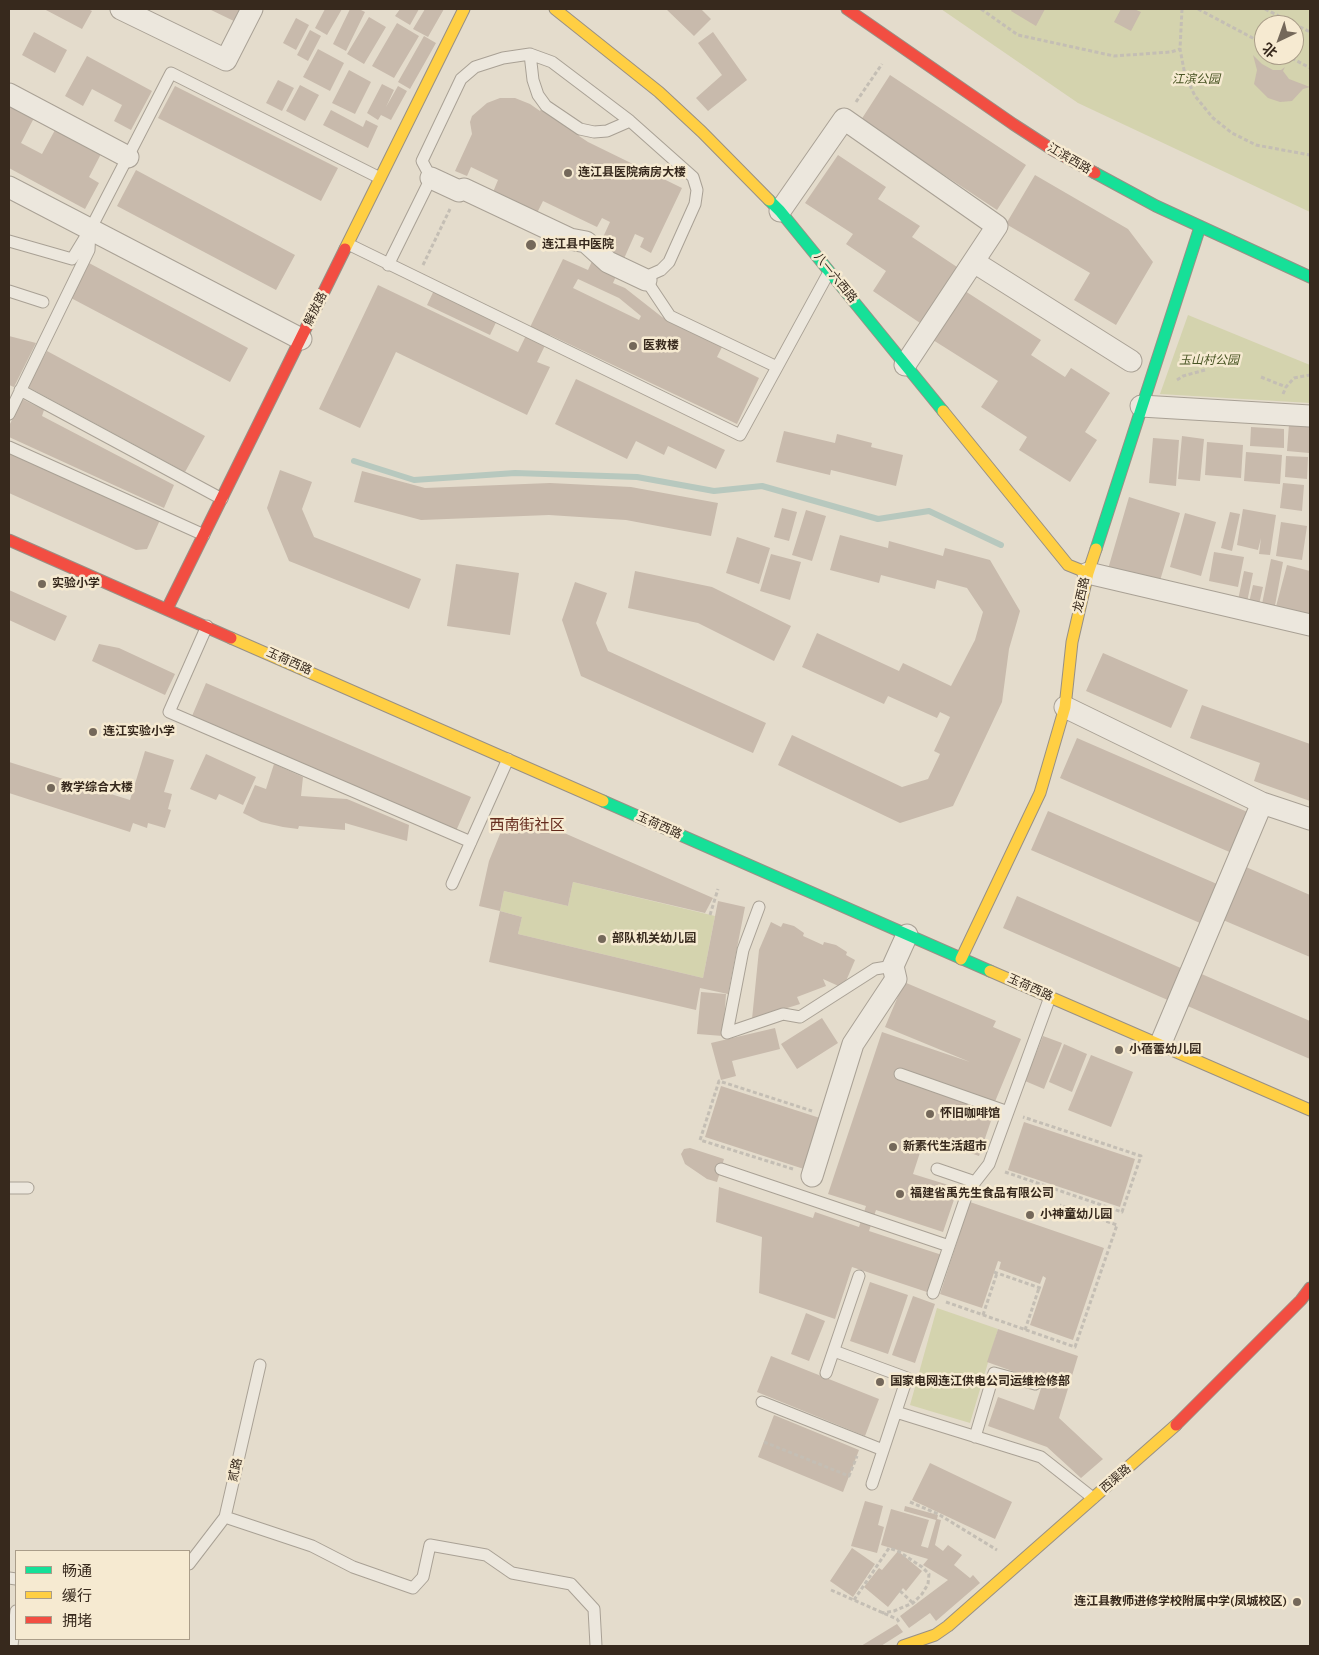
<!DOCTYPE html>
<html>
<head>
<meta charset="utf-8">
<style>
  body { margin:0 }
  #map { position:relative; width:1319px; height:1655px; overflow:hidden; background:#e4dccc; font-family:"Source Serif 4","Noto Sans SC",serif }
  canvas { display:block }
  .frame { position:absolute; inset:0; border:10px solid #37291d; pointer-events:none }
  .legend { position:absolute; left:15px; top:1550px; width:175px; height:90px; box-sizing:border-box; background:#f6ead1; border:1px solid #aa9d89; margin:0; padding:6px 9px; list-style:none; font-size:15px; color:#37291d }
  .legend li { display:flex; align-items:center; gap:10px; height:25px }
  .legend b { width:25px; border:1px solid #aa9d89 }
  .north { position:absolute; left:1254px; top:15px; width:50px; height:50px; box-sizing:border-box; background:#f6ead1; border:1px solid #aa9d89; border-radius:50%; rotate:222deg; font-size:14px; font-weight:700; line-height:20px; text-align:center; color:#37291d }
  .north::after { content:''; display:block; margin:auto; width:18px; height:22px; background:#74685a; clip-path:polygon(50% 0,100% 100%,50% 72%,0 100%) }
</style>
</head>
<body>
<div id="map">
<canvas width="1319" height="1655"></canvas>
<div class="frame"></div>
<ul class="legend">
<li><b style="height:6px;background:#16e098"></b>畅通</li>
<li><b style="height:6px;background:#ffcf43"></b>缓行</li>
<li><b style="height:6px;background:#f24e42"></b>拥堵</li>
</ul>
<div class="north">北</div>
</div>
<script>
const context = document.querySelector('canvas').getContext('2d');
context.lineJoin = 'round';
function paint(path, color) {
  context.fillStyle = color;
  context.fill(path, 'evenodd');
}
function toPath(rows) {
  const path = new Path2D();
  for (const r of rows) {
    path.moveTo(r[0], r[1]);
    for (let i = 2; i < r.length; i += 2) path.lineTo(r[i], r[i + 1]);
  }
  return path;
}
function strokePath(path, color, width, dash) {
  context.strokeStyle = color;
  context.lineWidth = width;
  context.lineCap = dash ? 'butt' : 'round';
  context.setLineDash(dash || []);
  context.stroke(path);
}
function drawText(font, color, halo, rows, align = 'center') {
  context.font = font + ' "Source Serif 4","Noto Sans SC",serif';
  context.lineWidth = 5;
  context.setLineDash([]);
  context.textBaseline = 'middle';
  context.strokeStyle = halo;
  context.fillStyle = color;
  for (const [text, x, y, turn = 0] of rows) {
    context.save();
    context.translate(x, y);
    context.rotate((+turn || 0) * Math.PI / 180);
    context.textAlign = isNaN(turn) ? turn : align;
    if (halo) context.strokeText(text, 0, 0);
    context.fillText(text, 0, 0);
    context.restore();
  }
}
const green = toPath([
  [941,9,1310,9,1310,212,1078,103],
  [1264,25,1294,25,1294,55,1264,55],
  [1188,315,1310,365,1310,403,1160,394],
  [573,882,715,916,703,978,518,934,522,917,500,911,504,891,568,906],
  [937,1308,998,1329,970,1423,910,1405]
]);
const stream = toPath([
  [354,461,414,480,515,473,637,477,714,491,762,486,878,519,929,511,1001,545]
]);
const building = toPath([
  [44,9,88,9,92,11,82,29],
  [209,9,245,9,238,23],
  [325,9,342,9,327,35,315,28],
  [350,9,359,9,365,12,346,51,333,44],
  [400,9,419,9,410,25,395,16],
  [425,9,444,9,428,37,413,29],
  [666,9,701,9,711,19,694,36],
  [1012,9,1045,9,1036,26,1011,11],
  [1121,9,1134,9,1141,12,1131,31,1114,22],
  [369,17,386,27,364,64,347,54],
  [296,18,309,25,296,50,283,43],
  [397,23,419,36,394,78,372,66],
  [310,30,321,36,308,61,297,55],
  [34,32,67,50,55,73,22,55],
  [713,32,747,80,708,111,696,98,722,75,698,43],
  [424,36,436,43,410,89,398,82],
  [318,49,344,63,330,91,303,77],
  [1253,55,1262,64,1273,70,1281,70,1285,67,1283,71,1289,79,1310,87,1303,89,1292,101,1280,102,1268,98,1254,84,1257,70],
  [87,56,152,91,131,130,114,121,122,105,92,89,83,106,65,96],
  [349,70,371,82,355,114,332,103],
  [890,75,1026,165,997,210,861,120],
  [278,80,294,88,282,111,266,103],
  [382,84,394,90,386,107,398,86,407,91,391,120,381,115,378,120,367,113],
  [300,85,319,95,305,121,286,111],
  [175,86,338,168,321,201,158,118],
  [500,98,515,98,530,104,540,111,546,101,586,127,579,136,588,142,682,188,651,253,640,247,644,238,635,234,613,283,625,288,662,317,722,347,717,357,759,378,737,424,550,335,537,362,550,367,527,415,396,352,360,428,319,409,378,285,518,352,563,259,588,270,610,222,602,218,597,227,543,201,537,213,493,192,498,180,471,167,467,176,455,171,472,134,470,122,472,116,487,103],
  [578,279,619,298,641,316,639,320,573,288],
  [9,105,34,118,21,143,42,154,55,130,101,154,89,177,99,183,85,209,9,168],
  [331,110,363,127,366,120,378,126,368,148,323,125],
  [838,155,886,187,878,199,920,226,912,237,960,269,923,325,873,291,886,271,846,244,853,234,805,203],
  [136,170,295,255,276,290,117,206],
  [1035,175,1128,229,1153,262,1116,325,1074,300,1090,273,1006,224],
  [89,263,248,348,230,382,71,298],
  [438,282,501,312,490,335,427,305],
  [965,291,1041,340,1031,355,1065,377,1071,368,1110,393,1085,432,1097,440,1070,482,1019,450,1027,437,981,407,998,381,933,340],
  [9,336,36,343,14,387,9,385],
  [47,351,205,436,185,472,28,387],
  [576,379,725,450,716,469,668,446,664,455,636,441,627,459,555,424],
  [22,399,44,410,42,416,174,485,164,508,9,437,9,426],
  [1289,424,1310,426,1309,453,1287,451],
  [1251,427,1284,429,1284,448,1250,446],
  [784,431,835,443,837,434,872,443,871,447,903,455,896,486,831,470,830,475,776,462],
  [1182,436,1204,439,1200,481,1178,479],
  [1153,438,1179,440,1176,486,1149,483],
  [1207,442,1243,445,1241,478,1205,475],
  [1246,452,1282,455,1280,484,1244,481],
  [9,453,160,520,147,549,136,550,9,493],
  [1286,456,1308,457,1307,479,1285,477],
  [280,470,312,482,302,509,314,537,421,579,409,609,289,561,267,508],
  [362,471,425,488,550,483,631,487,718,503,711,536,626,520,549,515,421,520,354,502],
  [1283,483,1304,485,1302,511,1280,508],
  [1129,497,1180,513,1159,584,1108,569],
  [782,508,797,512,789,541,774,537],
  [1243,509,1276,515,1270,555,1259,554,1261,538,1258,550,1237,545],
  [806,510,826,516,812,561,792,555],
  [1230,512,1240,514,1232,551,1221,548],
  [1185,513,1216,522,1201,576,1170,567],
  [1281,522,1307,526,1302,560,1276,556],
  [840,535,888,548,889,541,943,556,945,548,990,560,1020,611,1009,649,1002,702,953,806,900,823,778,765,792,735,902,787,928,779,940,754,934,751,950,717,940,712,937,718,888,696,884,704,802,667,817,633,899,671,903,663,951,686,975,640,983,612,967,588,937,580,935,589,881,575,879,583,830,570],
  [737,537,770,548,759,584,726,573],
  [1214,552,1244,557,1238,587,1209,581],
  [771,554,801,562,790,600,760,591],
  [1271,559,1283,562,1274,611,1261,609],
  [456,564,519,573,510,635,447,626],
  [1287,565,1310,571,1310,624,1274,614],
  [635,571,712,587,791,626,774,661,698,623,628,608],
  [1244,571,1253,573,1246,607,1237,605],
  [575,582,607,593,596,623,608,651,766,723,753,753,581,676,562,620],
  [1253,585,1263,587,1258,609,1248,607],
  [9,590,67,616,55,641,9,620],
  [99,644,119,648,175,674,165,695,92,661],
  [1103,653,1188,690,1171,728,1086,691],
  [206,683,471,797,456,831,192,716],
  [1202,705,1310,744,1310,801,1254,781,1260,763,1190,738],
  [1077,738,1252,814,1234,854,1060,778],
  [145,751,174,760,164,792,172,794,168,809,171,810,165,828,148,823,147,828,133,823,130,832,9,793,9,762,130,800],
  [206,754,256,777,243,805,219,794,216,800,190,789],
  [274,764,303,777,301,796,347,799,409,825,407,841,345,823,345,830,299,826,298,829,283,827,261,822,243,813,255,785,266,789],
  [1048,811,1217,884,1200,923,1031,850],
  [521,818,530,819,539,822,713,898,705,913,573,882,568,906,504,891,500,911,479,906,489,861,500,834,506,826,513,821],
  [1246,867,1310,895,1310,957,1223,920],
  [1017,896,1183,969,1170,1001,1003,928],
  [718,901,745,907,728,994,700,988,696,1010,489,962,500,911,522,917,518,934,703,978],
  [771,922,781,927,783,923,794,926,804,933,803,936,823,945,824,942,836,945,847,952,846,955,855,960,843,988,823,979,826,986,797,997,800,1004,752,1019,759,950],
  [1197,972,1310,1021,1310,1059,1183,1004],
  [904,982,996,1021,993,1027,1021,1039,994,1104,994,1112,979,1156,925,1137,913,1174,958,1188,943,1232,876,1210,869,1231,942,1255,930,1293,852,1267,835,1319,759,1293,762,1237,716,1222,719,1187,813,1218,815,1212,859,1227,866,1206,828,1194,882,1032,970,1062,885,1027],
  [701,992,726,994,723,1036,697,1034],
  [822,1018,838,1043,797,1069,781,1044],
  [775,1028,780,1049,732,1061,736,1076,721,1080,711,1043],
  [1043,1036,1062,1043,1044,1089,1025,1081],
  [1064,1044,1087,1054,1072,1092,1049,1082],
  [1091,1055,1133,1072,1111,1127,1068,1110],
  [721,1086,823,1119,807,1170,705,1137],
  [1024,1122,1135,1159,1120,1207,1008,1170],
  [690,1148,724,1159,717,1182,707,1179,685,1164,681,1154,684,1149],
  [970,1202,1104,1248,1073,1340,1030,1325,1046,1278,1043,1276,1040,1284,999,1269,1001,1262,998,1261,982,1308,940,1294],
  [870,1282,908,1295,888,1354,850,1341],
  [913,1296,935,1304,915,1363,892,1355],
  [806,1313,825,1321,809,1361,791,1354],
  [998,1329,1078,1356,1059,1418,1103,1459,1081,1478,1047,1447,988,1426,998,1397,1034,1410,1043,1382,987,1362],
  [771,1356,879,1399,865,1436,757,1392],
  [774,1415,859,1450,843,1492,758,1457],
  [930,1463,1012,1502,995,1539,912,1500],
  [865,1501,883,1506,878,1525,884,1527,877,1553,851,1546],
  [905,1506,938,1515,937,1519,941,1520,935,1545,943,1551,948,1545,962,1555,954,1565,970,1578,973,1575,980,1583,936,1621,930,1613,909,1628,900,1616,948,1580,923,1565,928,1559,881,1545,891,1509,929,1520,921,1546,928,1548,936,1520,904,1511],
  [852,1548,875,1564,853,1597,830,1581],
  [898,1551,922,1571,906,1591,903,1588,888,1607,864,1587,879,1568,882,1570],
  [897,1624,903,1632,881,1646,861,1646]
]);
const path = toPath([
  [981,9,1018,35,1114,56,1171,52,1180,49],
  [1182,9,1180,49,1185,75,1195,96,1213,118,1232,133,1256,145,1310,155],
  [1198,9,1264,44],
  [1265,9,1310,32],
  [1286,55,1310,68],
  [856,102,882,64],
  [423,265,450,209],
  [1261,377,1286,387],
  [1177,380,1183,376,1205,370],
  [1283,394,1286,387,1294,378,1310,375],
  [710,915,718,889],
  [793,1169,700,1140,719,1081,812,1111],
  [1005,1172,1122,1212,1141,1156,1023,1117],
  [994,1272,1043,1289],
  [946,1302,1075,1347,1117,1225,1060,1205],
  [983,1315,997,1273],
  [1025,1330,1039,1288],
  [764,1442,849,1476,857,1456],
  [910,1502,938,1514,997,1550],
  [831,1590,897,1619,899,1622],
  [900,1591,913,1603],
  [854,1600,889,1548,898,1551,922,1567,929,1574,928,1584,922,1594,913,1603,894,1611,882,1613]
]);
const lane = toPath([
  [530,54,533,80,538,95,546,106,580,129,594,132,607,131,630,121],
  [431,178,422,161,461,79,475,67,503,58,530,54,552,62,630,121,693,177,697,190,695,204,669,262,661,270,652,274,646,280,670,316,777,367],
  [9,241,72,259,89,231],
  [348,244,740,435,829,272],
  [388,265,433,174],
  [9,291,43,302],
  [20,390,222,499],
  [9,414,89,250,90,230,171,73,380,178],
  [9,447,204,535],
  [207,626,169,712,471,842],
  [452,884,508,759],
  [759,907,743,950,727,1033,783,1014,800,1017,875,969,893,966],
  [900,1074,1008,1112],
  [721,1169,949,1246],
  [937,1169,975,1182],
  [9,1188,28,1188],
  [933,1293,968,1191,989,1164,1050,997],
  [834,1351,907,1378,872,1484],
  [826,1373,859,1276],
  [762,1402,883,1450],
  [896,1412,1041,1457,1093,1498],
  [975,1437,994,1373,1035,1384],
  [225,1517,312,1546,353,1567,413,1588,423,1577,430,1545,486,1555,512,1573,571,1584,594,1609,596,1646],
  [189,1564,225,1517,260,1365],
  [9,1578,16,1579],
  [12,1646,16,1611]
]);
const street = toPath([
  [121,9,226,60,252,9],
  [9,94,128,157],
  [431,178,459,191,464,189,570,239,586,242,608,262,646,280],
  [9,187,301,339],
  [780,211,844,119,997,226,905,365],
  [974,262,1131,361],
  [1141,406,1310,416],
  [1088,573,1310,625],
  [1065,707,1262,803,1310,819],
  [1160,1045,1262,803],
  [812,1176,853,1044,896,979,893,966,907,935]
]);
const fast = toPath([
  [1095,173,1156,206,1310,277],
  [769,200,780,211,943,411],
  [1096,549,1200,227],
  [603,801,990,971]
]);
const slow = toPath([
  [555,9,659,92,702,132,769,200],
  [345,249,464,9],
  [943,411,1068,565,1088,573],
  [231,638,603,801],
  [961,959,1040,793,1065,707,1072,642,1088,573,1096,549],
  [990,971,1310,1110],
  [903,1646,935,1635,948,1626,1176,1425]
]);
const jam = toPath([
  [847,9,1013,124,1053,150,1095,173],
  [9,540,231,638],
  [167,609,345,249],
  [1176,1425,1301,1300,1310,1288]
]);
const markers = [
  [568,173,5,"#74685a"],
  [531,245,6,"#74685a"],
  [633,346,5,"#74685a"],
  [42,584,5,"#74685a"],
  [93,732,5,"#74685a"],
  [51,788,5,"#74685a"],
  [602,939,5,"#74685a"],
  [1119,1050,5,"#74685a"],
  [930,1114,5,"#74685a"],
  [893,1147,5,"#74685a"],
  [900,1194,5,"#74685a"],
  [1030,1215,5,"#74685a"],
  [880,1382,5,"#74685a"],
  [1297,1602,5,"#74685a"]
];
const parkNames = [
  ["江滨公园",1196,80],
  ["玉山村公园",1209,361]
];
const streetNames = [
  ["江滨西路",1069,159,30],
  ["八一六西路",835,278,51],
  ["解放路",316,309,-64],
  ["龙西路",1082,595,-77],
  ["玉荷西路",289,662,24],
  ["玉荷西路",659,826,24],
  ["玉荷西路",1030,988,24],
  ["贰路",236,1470,-77],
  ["西渠路",1116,1479,-41]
];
const poiNames = [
  ["连江县医院病房大楼",578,173],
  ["连江县中医院",542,245],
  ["医救楼",643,346],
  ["实验小学",52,584],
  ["连江实验小学",103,732],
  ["教学综合大楼",61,788],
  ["部队机关幼儿园",612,939],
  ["小蓓蕾幼儿园",1129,1050],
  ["怀旧咖啡馆",940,1114],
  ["新素代生活超市",903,1147],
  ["福建省禹先生食品有限公司",910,1194],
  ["小神童幼儿园",1040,1215],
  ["国家电网连江供电公司运维检修部",890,1382],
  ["连江县教师进修学校附属中学(凤城校区)",1287,1602,"right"]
];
const quarterNames = [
  ["西南街社区",527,826]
];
paint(green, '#d4d3ae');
strokePath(stream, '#b7c8be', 6);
paint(building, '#c8baac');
strokePath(lane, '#a9a195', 13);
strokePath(street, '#a9a195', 23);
strokePath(fast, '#989085', 13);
strokePath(slow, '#989085', 13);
strokePath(jam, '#989085', 13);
strokePath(path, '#c4beb4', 3, [4, 2.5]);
strokePath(lane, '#ece7dd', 11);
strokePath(street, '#ece7dd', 21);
strokePath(fast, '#16e098', 11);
strokePath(slow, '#ffcf43', 11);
strokePath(jam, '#f24e42', 11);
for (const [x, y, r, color] of markers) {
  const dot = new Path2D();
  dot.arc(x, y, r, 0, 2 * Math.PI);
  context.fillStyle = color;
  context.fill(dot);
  strokePath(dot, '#f6ead1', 2);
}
drawText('italic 12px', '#485423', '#f6ead1', parkNames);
drawText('12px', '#37291d', '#f6ead1', streetNames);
drawText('bold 12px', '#37291d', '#f6ead1', poiNames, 'left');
drawText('15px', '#642a1c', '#f6ead1', quarterNames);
</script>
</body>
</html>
